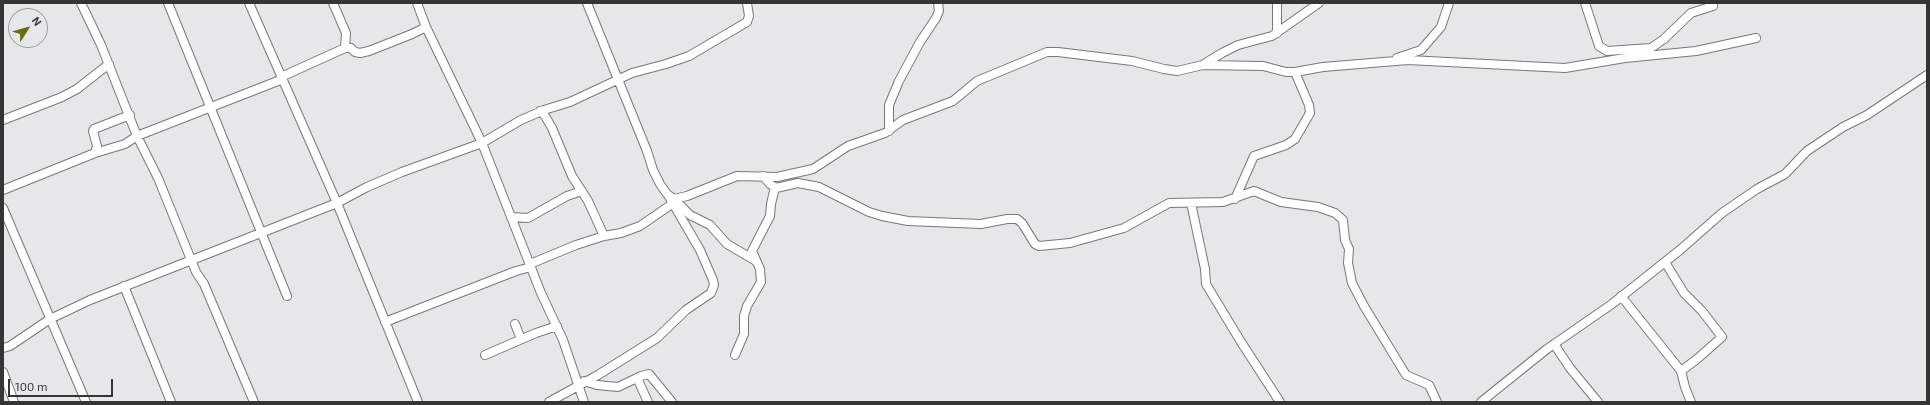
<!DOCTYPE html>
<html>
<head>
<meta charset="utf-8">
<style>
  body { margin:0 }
  #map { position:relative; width:1930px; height:405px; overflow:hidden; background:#e5e7e9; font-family:"Exo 2",sans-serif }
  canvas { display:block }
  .frame { position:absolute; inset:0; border:4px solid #353536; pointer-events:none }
  .north { position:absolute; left:8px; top:8px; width:40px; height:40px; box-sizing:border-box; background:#e5e7e9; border:1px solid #9fa0a1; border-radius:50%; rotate:53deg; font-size:11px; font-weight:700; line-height:16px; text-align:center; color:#353536 }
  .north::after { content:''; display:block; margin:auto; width:14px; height:18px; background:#6a6c0d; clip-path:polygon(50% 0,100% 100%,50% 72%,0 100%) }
  .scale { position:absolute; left:8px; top:379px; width:105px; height:18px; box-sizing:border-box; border:2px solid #353536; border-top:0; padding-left:5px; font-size:12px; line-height:14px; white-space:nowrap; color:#353536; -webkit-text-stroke:3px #e5e7e9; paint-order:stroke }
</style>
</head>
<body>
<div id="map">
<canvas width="1930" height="405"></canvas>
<div class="frame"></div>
<div class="north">N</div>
<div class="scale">100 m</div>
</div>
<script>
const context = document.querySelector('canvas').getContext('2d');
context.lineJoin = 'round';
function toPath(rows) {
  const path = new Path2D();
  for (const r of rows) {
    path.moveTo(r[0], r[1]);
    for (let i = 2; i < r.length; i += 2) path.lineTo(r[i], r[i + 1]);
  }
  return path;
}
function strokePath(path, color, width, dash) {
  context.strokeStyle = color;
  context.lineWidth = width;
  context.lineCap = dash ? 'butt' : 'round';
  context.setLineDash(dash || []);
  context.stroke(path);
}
const minor = toPath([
  [81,3,101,45,137,136,158,178,196,272,204,284,254,402],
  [168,3,287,296],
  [249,3,337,203,418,402],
  [333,3,346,33,345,48],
  [417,3,426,27,482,143,541,293,563,340,584,402],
  [587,3,647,151,653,170,660,184,667,194,674,199,687,196,737,176,777,177,813,169,848,146,885,133,903,120,953,101,977,81,1047,52,1058,52,1132,61,1164,69,1177,71,1203,65,1263,66,1286,72,1295,72,1323,67,1408,60,1565,68,1625,58,1696,51,1756,38],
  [1585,3,1599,46,1607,51,1651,48,1664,39,1691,13,1713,6],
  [1277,33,1277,3],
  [1397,58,1421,50,1441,27,1449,3],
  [1204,64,1222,53,1238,45,1272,36,1319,3],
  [281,77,345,48,351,48,355,52,360,53,369,51,412,34,426,27],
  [540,111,545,116,552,128,572,176,588,201,604,236],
  [3,120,62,97,77,89,109,64],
  [889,131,889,105,899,81,920,42,936,18,939,11,938,3],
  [95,153,97,146,93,131,94,129,130,115],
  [763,176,770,184,776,188,798,183,819,187,869,212,882,216,908,221,981,224,1007,219,1017,219,1022,223,1035,244,1039,246,1070,243,1124,228,1169,203,1223,202,1254,191,1281,202,1318,207,1335,213,1343,220,1345,240,1349,249,1348,263,1352,283,1364,306,1406,375,1429,385,1437,402],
  [3,190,95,153,125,144,137,136,283,79],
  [674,199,690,215,710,225,727,244,756,261],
  [1235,199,1254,156,1286,145,1295,139,1310,113,1309,105,1295,72],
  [1191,203,1205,269,1206,284,1241,342,1280,402],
  [3,208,86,402],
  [512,217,528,218,567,196,582,191],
  [1665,262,1684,293,1702,311,1722,337,1697,359,1681,371,1685,387,1691,402],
  [530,264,576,245,604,236,621,233,640,226,672,204],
  [124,286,171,402],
  [1621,296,1681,371],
  [385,322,516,271,531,267],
  [515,324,521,339],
  [1554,344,1570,368,1598,402],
  [3,348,10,346,50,319,90,300,337,203,367,187,402,172,482,143,521,120,544,110,570,102,632,73,666,64,689,56,747,22,749,16,747,3],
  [485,355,536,333,557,326],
  [735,355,744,334,744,316,747,306,761,282,760,269,752,251,770,216,771,204,775,187],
  [3,372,14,402],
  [637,378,648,402],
  [584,381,597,385,618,387,641,376,649,374,672,402],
  [549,402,598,375,657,338,686,310,711,293,714,285,713,280,700,250,668,195],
  [1481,402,1547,349,1612,304,1680,250,1722,213,1757,189,1785,174,1807,151,1843,127,1867,115,1927,75]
]);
strokePath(minor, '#76787a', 10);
strokePath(minor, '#fff', 8);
</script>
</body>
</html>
